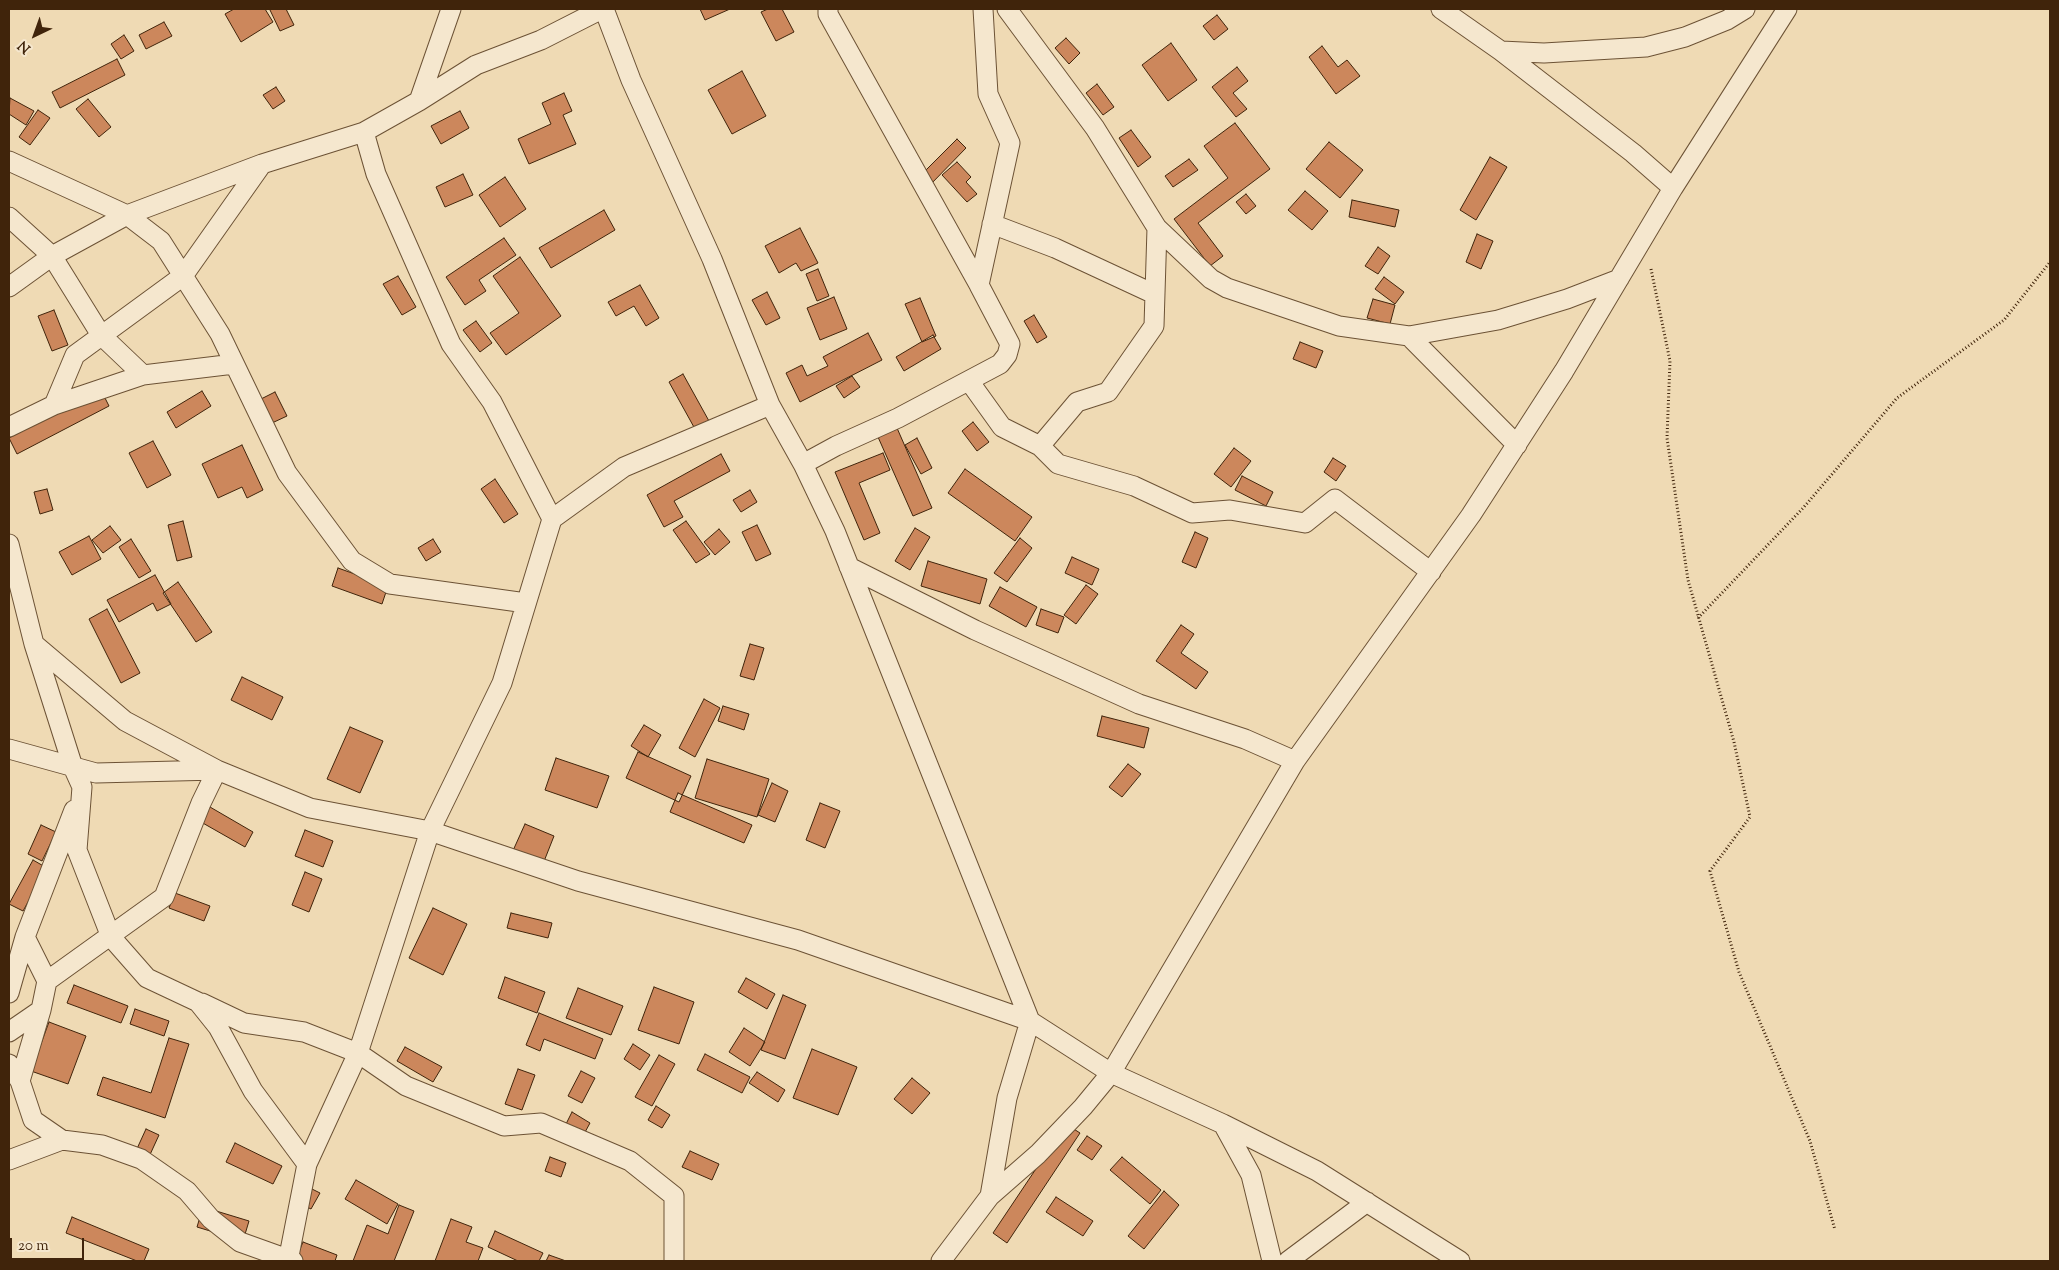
<!DOCTYPE html>
<html>
<head>
<meta charset="utf-8">
<style>
  body { margin:0 }
  #map { position:relative; width:2059px; height:1270px; overflow:hidden; background:#efdab4; font-family:"Sorts Mill Goudy",serif }
  canvas { display:block }
  .frame { position:absolute; inset:0; border:10px solid #40240b; pointer-events:none }
  .north { position:absolute; left:10px; top:10px; width:50px; height:50px; -webkit-text-stroke:4px #f5e7ce; paint-order:stroke; rotate:222deg; font-size:14px; font-weight:700; line-height:20px; text-align:center; color:#40240b }
  .north::after { content:''; display:block; margin:auto; width:18px; height:22px; background:#40240b; clip-path:polygon(50% 0,100% 100%,50% 72%,0 100%) }
  .scale { position:absolute; left:10px; top:1238px; width:74px; height:22px; box-sizing:border-box; border:2px solid #40240b; border-top:0; padding-left:6px; font-size:15px; line-height:18px; white-space:nowrap; color:#40240b; -webkit-text-stroke:4px #f5e7ce; paint-order:stroke }
</style>
</head>
<body>
<div id="map">
<canvas width="2059" height="1270"></canvas>
<div class="frame"></div>
<div class="north">N</div>
<div class="scale">20 m</div>
</div>
<script>
const context = document.querySelector('canvas').getContext('2d');
context.lineJoin = 'round';
function paint(path, color) {
  context.fillStyle = color;
  context.fill(path, 'evenodd');
}
function toPath(rows) {
  const path = new Path2D();
  for (const r of rows) {
    path.moveTo(r[0], r[1]);
    for (let i = 2; i < r.length; i += 2) path.lineTo(r[i], r[i + 1]);
  }
  return path;
}
function strokePath(path, color, width, dash) {
  context.strokeStyle = color;
  context.lineWidth = width;
  context.lineCap = dash ? 'butt' : 'round';
  context.setLineDash(dash || []);
  context.stroke(path);
}
const building = toPath([
  [234,9,265,9,273,22,241,42,225,14,234,9],
  [271,9,286,9,294,25,280,31,270,10,271,9],
  [700,9,730,9,705,20,700,9],
  [768,9,782,9,794,32,776,41,761,12,768,9],
  [1217,15,1228,29,1214,40,1203,26,1217,15],
  [164,22,172,36,146,49,139,35,164,22],
  [124,35,134,51,121,59,111,44,124,35],
  [1066,38,1080,53,1069,64,1055,48,1066,38],
  [1171,43,1197,80,1168,101,1142,65,1171,43],
  [1322,46,1338,67,1347,60,1360,76,1336,94,1309,57,1322,46],
  [117,59,125,75,60,108,52,92,117,59],
  [1237,67,1248,81,1233,93,1247,109,1236,117,1212,87,1237,67],
  [742,71,766,116,732,134,708,90,742,71],
  [1097,84,1114,107,1103,115,1086,93,1097,84],
  [276,87,285,101,273,109,263,95,276,87],
  [564,93,572,111,563,115,576,144,529,164,518,139,551,124,542,103,564,93],
  [10,98,34,111,26,125,9,114,10,98],
  [88,99,111,127,99,137,76,109,88,99],
  [38,110,50,118,30,145,19,137,38,110],
  [460,111,469,128,441,144,431,126,460,111],
  [1235,123,1270,169,1198,223,1223,256,1210,266,1174,219,1228,178,1204,146,1235,123],
  [1131,130,1151,157,1138,167,1119,138,1131,130],
  [957,139,966,148,930,185,921,175,957,139],
  [1329,142,1363,170,1340,198,1306,169,1329,142],
  [1490,157,1507,167,1476,220,1460,210,1490,157],
  [1189,159,1198,170,1173,187,1165,176,1189,159],
  [957,162,971,177,966,182,977,194,967,202,942,175,957,162],
  [463,174,473,195,445,207,436,187,463,174],
  [505,177,526,209,500,227,479,195,505,177],
  [1305,191,1328,211,1312,230,1288,210,1305,191],
  [1246,194,1256,206,1246,214,1236,202,1246,194],
  [1352,200,1399,210,1395,227,1349,217,1352,200],
  [604,210,615,230,551,268,539,248,604,210],
  [800,228,818,263,801,271,796,263,779,273,765,246,800,228],
  [1477,234,1493,241,1481,269,1466,262,1477,234],
  [504,238,516,255,479,280,486,291,465,305,446,277,504,238],
  [1378,247,1390,256,1378,274,1365,266,1378,247],
  [520,257,561,316,506,355,490,333,519,313,493,276,520,257],
  [818,269,829,296,817,301,806,274,818,269],
  [398,276,416,307,402,315,383,284,398,276],
  [1384,277,1404,292,1395,304,1375,289,1384,277],
  [640,285,659,318,646,326,634,306,616,316,608,302,640,285],
  [767,292,780,318,766,325,752,300,767,292],
  [834,297,847,329,820,340,807,308,834,297],
  [920,298,936,336,922,342,905,304,920,298],
  [1373,299,1395,305,1390,324,1367,318,1373,299],
  [54,310,68,345,52,351,38,316,54,310],
  [1034,315,1047,337,1037,343,1024,321,1034,315],
  [476,321,492,343,480,352,463,330,476,321],
  [868,333,882,360,800,402,786,373,802,365,807,376,828,366,823,357,868,333],
  [933,335,941,349,904,371,896,357,933,335],
  [1300,342,1323,351,1316,368,1293,359,1300,342],
  [683,374,709,421,695,429,669,382,683,374],
  [852,376,860,387,844,398,836,386,852,376],
  [101,390,109,406,17,454,9,438,101,390],
  [202,391,211,406,176,428,167,412,202,391],
  [275,392,287,416,272,423,261,399,275,392],
  [973,422,989,442,977,451,962,431,973,422],
  [897,428,932,508,913,516,878,437,897,428],
  [917,438,932,468,921,474,905,445,917,438],
  [153,441,171,475,147,488,129,453,153,441],
  [242,445,263,490,247,498,242,487,218,498,202,464,242,445],
  [1234,448,1251,461,1231,487,1214,474,1234,448],
  [883,453,890,470,859,483,880,533,864,540,835,472,883,453],
  [721,454,730,471,674,501,683,517,664,527,647,495,721,454],
  [1333,458,1346,466,1336,481,1324,472,1333,458],
  [965,469,1032,517,1015,541,948,493,965,469],
  [1242,476,1273,492,1266,506,1235,490,1242,476],
  [495,479,518,514,504,523,481,489,495,479],
  [47,489,53,510,40,514,34,492,47,489],
  [750,490,757,502,741,512,733,500,750,490],
  [183,521,192,557,177,561,168,525,183,521],
  [686,521,710,554,696,563,673,530,686,521],
  [757,525,771,554,756,561,742,532,757,525],
  [110,526,121,540,103,553,92,540,110,526],
  [915,528,930,537,910,570,895,561,915,528],
  [719,529,730,542,715,555,704,542,719,529],
  [1195,532,1208,538,1196,568,1182,562,1195,532],
  [89,536,101,559,72,575,59,552,89,536],
  [1020,538,1032,548,1007,582,994,573,1020,538],
  [131,539,151,571,139,578,119,547,131,539],
  [433,539,441,552,426,561,418,548,433,539],
  [1072,557,1099,569,1092,585,1065,573,1072,557],
  [928,561,987,579,980,604,921,586,928,561],
  [338,568,388,586,382,604,332,586,338,568],
  [155,575,171,604,157,611,153,603,119,622,107,600,155,575],
  [178,582,212,632,196,642,163,593,178,582],
  [1086,585,1098,594,1076,624,1064,615,1086,585],
  [1000,587,1037,607,1026,627,989,606,1000,587],
  [107,609,140,673,121,683,89,619,107,609],
  [1041,609,1064,617,1058,633,1036,625,1041,609],
  [1181,625,1194,634,1181,653,1208,672,1196,689,1156,661,1181,625],
  [750,644,764,648,754,680,740,676,750,644],
  [242,677,283,697,272,720,231,700,242,677],
  [704,699,720,708,695,757,679,748,704,699],
  [723,706,749,714,744,730,718,721,723,706],
  [1102,716,1149,728,1144,748,1097,736,1102,716],
  [644,725,661,735,648,757,631,746,644,725],
  [350,727,383,741,360,793,327,779,350,727],
  [638,752,691,776,679,802,626,778,638,752],
  [556,758,609,776,597,808,545,790,556,758],
  [707,759,769,779,757,817,695,798,707,759],
  [1128,764,1141,774,1122,797,1109,787,1128,764],
  [772,783,788,791,775,822,758,815,772,783],
  [678,793,752,825,744,843,670,812,678,793],
  [820,803,840,811,825,848,806,840,820,803],
  [210,807,253,832,245,847,201,822,210,807],
  [525,824,554,836,541,869,511,855,525,824],
  [41,825,56,832,42,861,28,854,41,825],
  [305,830,333,841,323,867,295,856,305,830],
  [33,860,47,868,23,911,9,904,33,860],
  [305,872,322,879,309,912,292,905,305,872],
  [175,893,210,906,204,921,169,908,175,893],
  [433,908,467,924,443,975,409,958,433,908],
  [511,913,552,923,548,938,507,928,511,913],
  [505,977,545,992,537,1013,498,998,505,977],
  [746,978,775,994,767,1009,738,992,746,978],
  [74,985,128,1006,121,1023,67,1003,74,985],
  [654,987,694,1002,679,1044,638,1030,654,987],
  [578,988,623,1006,611,1035,566,1018,578,988],
  [783,995,806,1005,785,1059,761,1050,783,995],
  [135,1009,169,1021,164,1036,130,1024,135,1009],
  [539,1013,603,1039,595,1059,544,1039,540,1051,526,1045,539,1013],
  [49,1022,86,1036,68,1084,31,1071,49,1022],
  [744,1028,765,1042,750,1066,729,1052,744,1028],
  [169,1038,189,1044,165,1118,97,1095,103,1077,151,1093,169,1038],
  [633,1044,650,1055,640,1070,624,1059,633,1044],
  [405,1047,442,1067,433,1082,397,1061,405,1047],
  [812,1049,857,1067,838,1115,793,1098,812,1049],
  [705,1054,750,1077,742,1093,697,1070,705,1054],
  [659,1055,675,1064,652,1106,635,1097,659,1055],
  [518,1069,535,1075,522,1110,505,1104,518,1069],
  [581,1071,595,1078,582,1103,568,1096,581,1071],
  [757,1072,785,1090,778,1102,749,1083,757,1072],
  [912,1078,930,1093,912,1114,894,1099,912,1078],
  [656,1106,670,1115,662,1128,648,1120,656,1106],
  [572,1112,590,1123,584,1134,566,1124,572,1112],
  [1066,1124,1080,1133,1007,1243,993,1233,1066,1124],
  [146,1129,159,1135,148,1159,135,1153,146,1129],
  [1087,1136,1102,1146,1092,1160,1077,1150,1087,1136],
  [235,1143,282,1166,273,1184,226,1162,235,1143],
  [690,1151,719,1164,712,1180,682,1167,690,1151],
  [550,1157,566,1163,561,1177,545,1171,550,1157],
  [1122,1157,1161,1190,1150,1204,1110,1170,1122,1157],
  [356,1180,398,1204,387,1224,345,1199,356,1180],
  [306,1186,320,1193,311,1209,297,1202,306,1186],
  [1164,1191,1179,1205,1144,1249,1128,1236,1164,1191],
  [1056,1197,1093,1221,1083,1236,1046,1212,1056,1197],
  [399,1205,414,1211,394,1261,353,1261,367,1225,388,1234,399,1205],
  [203,1207,249,1221,243,1241,197,1227,203,1207],
  [72,1217,149,1249,144,1261,137,1261,66,1233,72,1217],
  [451,1219,472,1227,466,1242,483,1248,478,1261,435,1261,451,1219],
  [495,1231,543,1253,539,1261,518,1261,488,1247,495,1231],
  [303,1242,337,1255,335,1261,303,1261,296,1259,303,1242],
  [549,1255,566,1261,546,1261,549,1255]
]);
const path = toPath([
  [1651,269,1670,361,1667,438,1688,580,1734,742,1750,817,1710,871,1739,972,1810,1141,1835,1230],
  [1698,618,1804,507,1897,398,2004,320,2050,262]
]);
const street = toPath([
  [604,9,631,80,712,259,770,405,803,464,835,531,1030,1021,1007,1098,990,1196],
  [1007,9,1095,128,1157,228,1211,279,1227,288,1339,326,1409,336,1498,320,1567,299,1619,279],
  [1441,9,1501,51,1633,153,1673,188],
  [1501,51,1544,53,1646,47,1685,37,1727,20,1745,9],
  [419,101,451,9],
  [364,132,376,174,451,344,492,402,552,519],
  [9,161,127,215,161,241,220,334,287,473,352,561,390,584,526,603],
  [9,217,52,256,101,335,143,375],
  [992,224,1055,248,1154,294],
  [979,285,1010,143,988,94,983,9],
  [9,287,52,256,127,215,262,164,364,132,419,101,476,65,541,40,602,9],
  [1409,336,1517,445],
  [969,381,1002,427,1040,446,1058,464,1134,486,1192,513,1230,510,1305,523,1335,499,1431,572],
  [54,405,75,355,183,276,262,164],
  [9,427,54,405,143,375,234,364],
  [1040,446,1077,402,1108,392,1154,326,1157,228],
  [803,464,836,446,898,418,1000,364,1007,355,1010,344,979,285,828,14,828,9],
  [9,544,34,644,73,767,82,787,77,850,111,937,147,978,198,1002,218,1027,253,1091,307,1164],
  [849,567,975,630,1139,704,1245,739,1295,761],
  [34,644,125,721,217,770,310,808,430,831,578,881,798,940,1030,1021,1111,1073,1223,1124,1317,1171,1460,1261],
  [9,749,96,773,217,770,201,803,164,897,47,981],
  [25,937,47,981,41,1010,20,1081,33,1120,62,1140],
  [9,993,25,937,74,810],
  [202,1003,244,1023,304,1032,358,1053,406,1086,504,1126,541,1123,630,1161,674,1196,674,1261],
  [9,1032,41,1010],
  [9,1064,20,1081],
  [1223,1124,1251,1175,1272,1261],
  [9,1160,62,1140,102,1145,141,1159,187,1191,211,1219,240,1242,293,1261],
  [288,1261,307,1164,358,1053,430,831,502,683,552,519,624,467,770,405],
  [941,1261,990,1196,1038,1154,1083,1107,1111,1073,1295,761,1471,515,1564,371,1673,188,1787,9],
  [1288,1261,1367,1202]
]);
paint(building, '#cc875c');
strokePath(building, '#40240b', 1);
strokePath(street, '#6c5235', 21);
strokePath(path, '#40240b', 3, [1, 2.5]);
strokePath(street, '#f5e7ce', 19);
</script>
</body>
</html>
